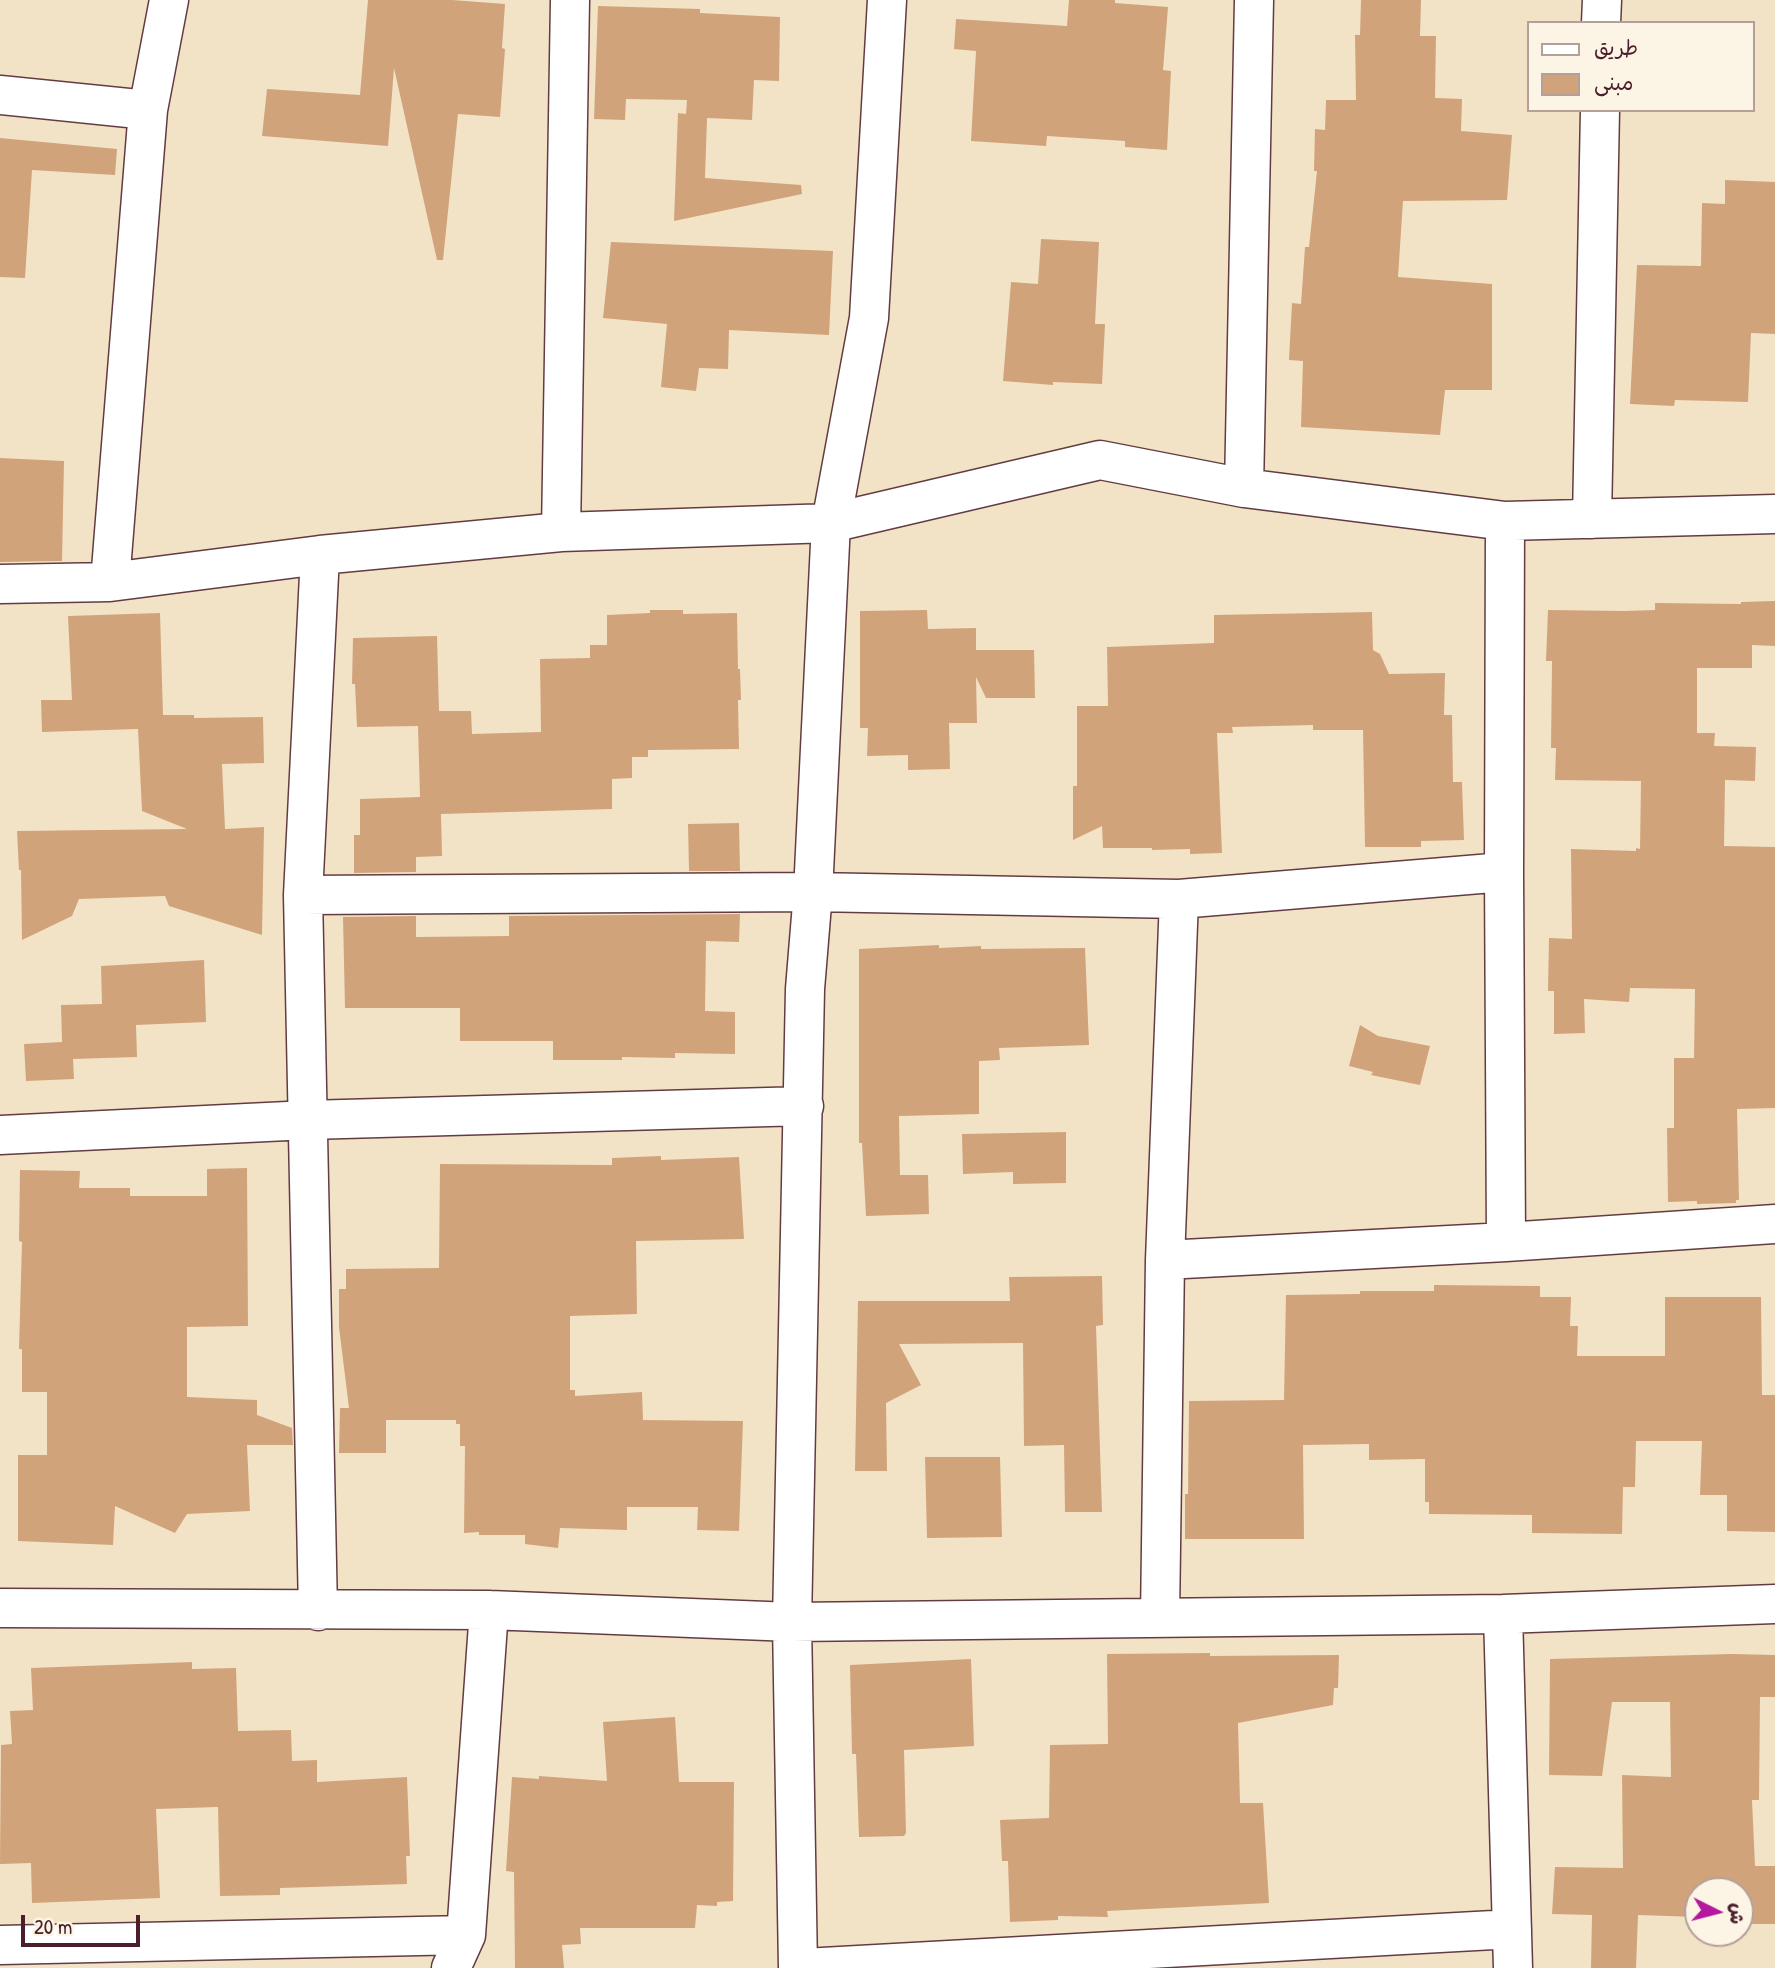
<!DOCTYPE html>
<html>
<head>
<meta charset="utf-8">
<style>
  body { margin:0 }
  #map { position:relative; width:1775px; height:1968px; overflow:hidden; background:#f3e3c6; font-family:"Patrick Hand","Playpen Sans Arabic",sans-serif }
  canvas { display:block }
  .legend { position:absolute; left:1527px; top:21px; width:228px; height:91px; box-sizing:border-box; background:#fcf5e5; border:2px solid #b59f9b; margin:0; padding:9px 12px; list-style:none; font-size:21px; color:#4a1f2b }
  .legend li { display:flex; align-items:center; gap:14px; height:35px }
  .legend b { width:35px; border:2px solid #b59f9b }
  .north { position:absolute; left:1684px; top:1877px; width:70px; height:70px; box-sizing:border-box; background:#fcf5e5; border:2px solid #b59f9b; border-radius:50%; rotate:96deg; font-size:19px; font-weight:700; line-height:28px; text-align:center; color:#4a1f2b }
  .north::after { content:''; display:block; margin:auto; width:24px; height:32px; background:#b5179e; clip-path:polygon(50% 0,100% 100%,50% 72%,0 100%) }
  .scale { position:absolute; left:21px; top:1915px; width:119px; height:32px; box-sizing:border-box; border:4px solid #4a1f2b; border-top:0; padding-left:9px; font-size:21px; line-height:24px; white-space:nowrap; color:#4a1f2b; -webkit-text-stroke:5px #fcf5e5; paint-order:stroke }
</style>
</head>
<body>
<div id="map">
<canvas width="1775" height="1968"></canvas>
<ul class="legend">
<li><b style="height:9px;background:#fff"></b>طريق</li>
<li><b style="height:19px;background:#d1a37b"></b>مبنى</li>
</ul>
<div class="north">ش</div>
<div class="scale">20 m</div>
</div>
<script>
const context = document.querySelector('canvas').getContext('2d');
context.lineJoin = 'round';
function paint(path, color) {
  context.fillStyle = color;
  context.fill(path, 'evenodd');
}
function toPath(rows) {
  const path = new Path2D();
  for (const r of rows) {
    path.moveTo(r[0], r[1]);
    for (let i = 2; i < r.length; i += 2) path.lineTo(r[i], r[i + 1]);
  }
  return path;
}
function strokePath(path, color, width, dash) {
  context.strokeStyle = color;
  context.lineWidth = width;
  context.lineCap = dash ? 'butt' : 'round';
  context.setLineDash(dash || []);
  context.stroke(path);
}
const building = toPath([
  [368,0,452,0,505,4,502,48,505,49,500,117,458,114,443,260,437,260,394,68,388,146,262,136,267,89,360,95],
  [1069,0,1115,0,1115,3,1168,7,1163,70,1171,71,1167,150,1125,147,1125,141,1047,136,1046,146,971,141,976,51,954,49,956,19,1067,26],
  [1361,0,1421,0,1420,36,1436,36,1435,98,1462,99,1461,131,1512,135,1507,200,1403,201,1398,277,1492,284,1492,390,1445,390,1440,435,1301,427,1303,361,1289,360,1292,303,1301,304,1305,247,1309,247,1317,171,1314,171,1315,129,1325,130,1326,100,1356,100,1355,35,1360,35],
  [598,6,700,9,700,13,780,17,779,81,754,80,752,120,707,118,705,178,801,185,802,194,674,221,678,113,686,114,687,100,626,99,625,120,594,119],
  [0,138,117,149,115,175,32,170,25,278,0,277],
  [1725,180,1775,182,1775,334,1751,333,1748,402,1675,400,1674,406,1630,404,1637,265,1701,266,1702,203,1725,204],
  [1041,239,1099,242,1095,324,1105,324,1102,384,1053,382,1053,385,1003,381,1011,282,1038,284],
  [611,242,833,251,829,335,729,330,728,369,699,368,696,391,661,387,667,324,603,318],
  [0,458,64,461,62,561,0,562],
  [1775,601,1775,646,1752,645,1752,668,1697,668,1697,733,1715,733,1714,746,1756,747,1755,781,1725,780,1724,846,1775,847,1775,1108,1737,1109,1739,1200,1736,1200,1736,1203,1697,1204,1697,1201,1668,1202,1667,1128,1674,1128,1674,1058,1694,1058,1695,989,1630,988,1629,1002,1584,999,1585,1033,1554,1034,1554,991,1548,991,1549,938,1572,939,1571,849,1636,851,1636,848,1640,849,1641,781,1555,780,1556,748,1551,748,1552,661,1546,661,1548,610,1624,611,1655,610,1655,603,1741,604,1741,602],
  [650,610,683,610,683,614,737,613,738,669,740,669,741,700,738,700,739,749,648,750,648,757,632,757,632,778,612,779,612,809,441,814,442,856,416,857,416,872,354,873,354,835,360,835,360,799,420,797,418,726,357,727,355,684,352,684,353,638,437,636,439,711,471,711,472,734,541,732,540,659,590,658,590,645,607,645,607,615,650,613],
  [927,610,928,629,976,628,976,650,1034,650,1035,698,986,698,976,677,977,723,949,723,950,769,908,770,908,755,867,756,868,728,860,728,860,611],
  [1372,612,1373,650,1380,654,1389,674,1445,673,1444,715,1452,715,1453,782,1462,782,1464,840,1421,841,1421,847,1365,847,1363,730,1313,730,1313,725,1232,727,1233,733,1217,733,1222,853,1190,854,1190,849,1152,850,1152,848,1103,848,1102,826,1073,840,1073,786,1077,786,1077,706,1108,706,1107,647,1214,643,1214,615],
  [160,613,163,715,194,715,194,718,263,717,264,763,222,764,225,829,264,827,262,935,169,906,165,896,79,899,72,916,22,940,21,870,19,870,17,831,187,829,142,811,138,729,42,732,41,700,72,700,68,616],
  [739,823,740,871,689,871,688,824],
  [740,914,739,942,706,941,705,1011,735,1012,735,1054,675,1053,675,1058,622,1057,622,1060,553,1060,553,1041,460,1041,460,1008,345,1008,343,917,416,916,416,937,509,936,509,916],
  [939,945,939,948,981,946,981,949,1085,948,1089,1045,999,1048,1000,1060,979,1061,979,1114,899,1116,900,1175,928,1175,929,1214,866,1216,862,1143,859,1143,859,949],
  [204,960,206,1022,136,1025,137,1057,73,1059,74,1079,26,1081,24,1044,62,1042,61,1005,102,1004,101,966],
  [1360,1025,1378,1036,1430,1046,1420,1085,1371,1075,1373,1072,1349,1066],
  [1066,1132,1066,1183,1013,1184,1013,1172,963,1174,962,1134],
  [661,1156,661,1160,739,1157,744,1239,636,1241,637,1314,570,1316,570,1390,575,1390,575,1396,642,1392,643,1420,743,1421,739,1531,697,1530,698,1507,627,1507,627,1530,560,1528,558,1548,525,1544,525,1535,479,1535,479,1532,464,1533,465,1446,460,1446,460,1424,456,1424,456,1420,386,1420,386,1453,339,1453,340,1408,349,1408,339,1327,339,1289,346,1289,346,1269,439,1268,440,1164,612,1165,612,1158],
  [247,1168,248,1326,187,1327,187,1397,257,1400,257,1415,292,1428,293,1445,247,1445,250,1511,187,1514,175,1533,115,1506,113,1545,18,1541,18,1455,47,1455,47,1392,22,1392,22,1349,19,1349,22,1242,19,1241,20,1170,80,1171,79,1188,130,1188,130,1196,207,1196,207,1169],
  [1102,1276,1103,1325,1096,1326,1102,1512,1065,1512,1064,1445,1024,1446,1023,1343,899,1344,921,1385,886,1403,887,1471,855,1471,858,1301,1010,1301,1009,1277],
  [1434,1285,1540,1286,1540,1297,1571,1297,1570,1326,1578,1326,1577,1356,1665,1356,1665,1297,1761,1297,1762,1395,1775,1395,1775,1532,1727,1531,1727,1495,1700,1495,1702,1441,1636,1441,1635,1487,1623,1487,1622,1534,1532,1533,1532,1515,1429,1514,1429,1502,1425,1502,1425,1459,1369,1460,1369,1444,1303,1445,1304,1539,1185,1539,1185,1494,1188,1494,1189,1401,1284,1400,1286,1295,1360,1294,1360,1291,1434,1291],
  [925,1457,1000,1457,1002,1537,927,1538],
  [1210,1653,1210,1656,1339,1655,1338,1688,1334,1688,1333,1705,1238,1723,1240,1803,1263,1803,1269,1903,1107,1911,1108,1917,1058,1916,1058,1920,1010,1922,1008,1861,1002,1861,1000,1820,1049,1818,1050,1745,1108,1744,1107,1654],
  [1732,1654,1775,1655,1775,1697,1760,1697,1759,1800,1752,1800,1755,1866,1775,1866,1775,1924,1740,1924,1740,1891,1698,1891,1698,1917,1638,1915,1636,1968,1591,1968,1592,1915,1552,1914,1555,1867,1623,1868,1622,1775,1671,1777,1670,1702,1612,1702,1602,1776,1549,1775,1550,1659],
  [971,1659,974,1746,904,1750,906,1833,904,1836,859,1837,856,1754,852,1754,850,1665],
  [192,1662,192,1669,236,1668,238,1731,291,1730,292,1761,317,1760,317,1782,407,1777,410,1856,406,1856,407,1884,280,1888,280,1895,220,1896,218,1807,156,1809,160,1898,32,1903,31,1863,0,1864,1,1745,12,1744,10,1711,33,1710,31,1668],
  [675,1717,679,1782,734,1782,733,1901,717,1902,717,1906,697,1905,695,1928,580,1928,581,1944,562,1945,564,1968,515,1968,514,1872,506,1871,512,1777,539,1779,539,1776,607,1781,603,1722]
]);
const minor = toPath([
  [1601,23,1602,0],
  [0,95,148,110],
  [1244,488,1254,0],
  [1592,519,1600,110],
  [1505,521,1504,872,1506,1242],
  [561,532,570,0],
  [110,582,148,110,169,0],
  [0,584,110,582,320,555,561,532,831,523,1100,460,1244,488,1505,521,1775,514],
  [303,895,813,892,1179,899,1504,872],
  [0,1135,308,1120,804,1106],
  [1165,1260,1506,1242,1775,1224],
  [0,1608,489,1610,792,1622,1503,1614,1775,1604],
  [318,1611,303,895,320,555],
  [1503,1614,1513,1968],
  [1160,1618,1165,1260,1179,899],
  [0,1945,466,1935],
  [451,1968,466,1935,489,1610],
  [798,1968,792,1622,805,989,813,892,831,523,869,318,887,0],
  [804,1968,1512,1929]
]);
paint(building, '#d1a37b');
strokePath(minor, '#633c42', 41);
strokePath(minor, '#fff', 38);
</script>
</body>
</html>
